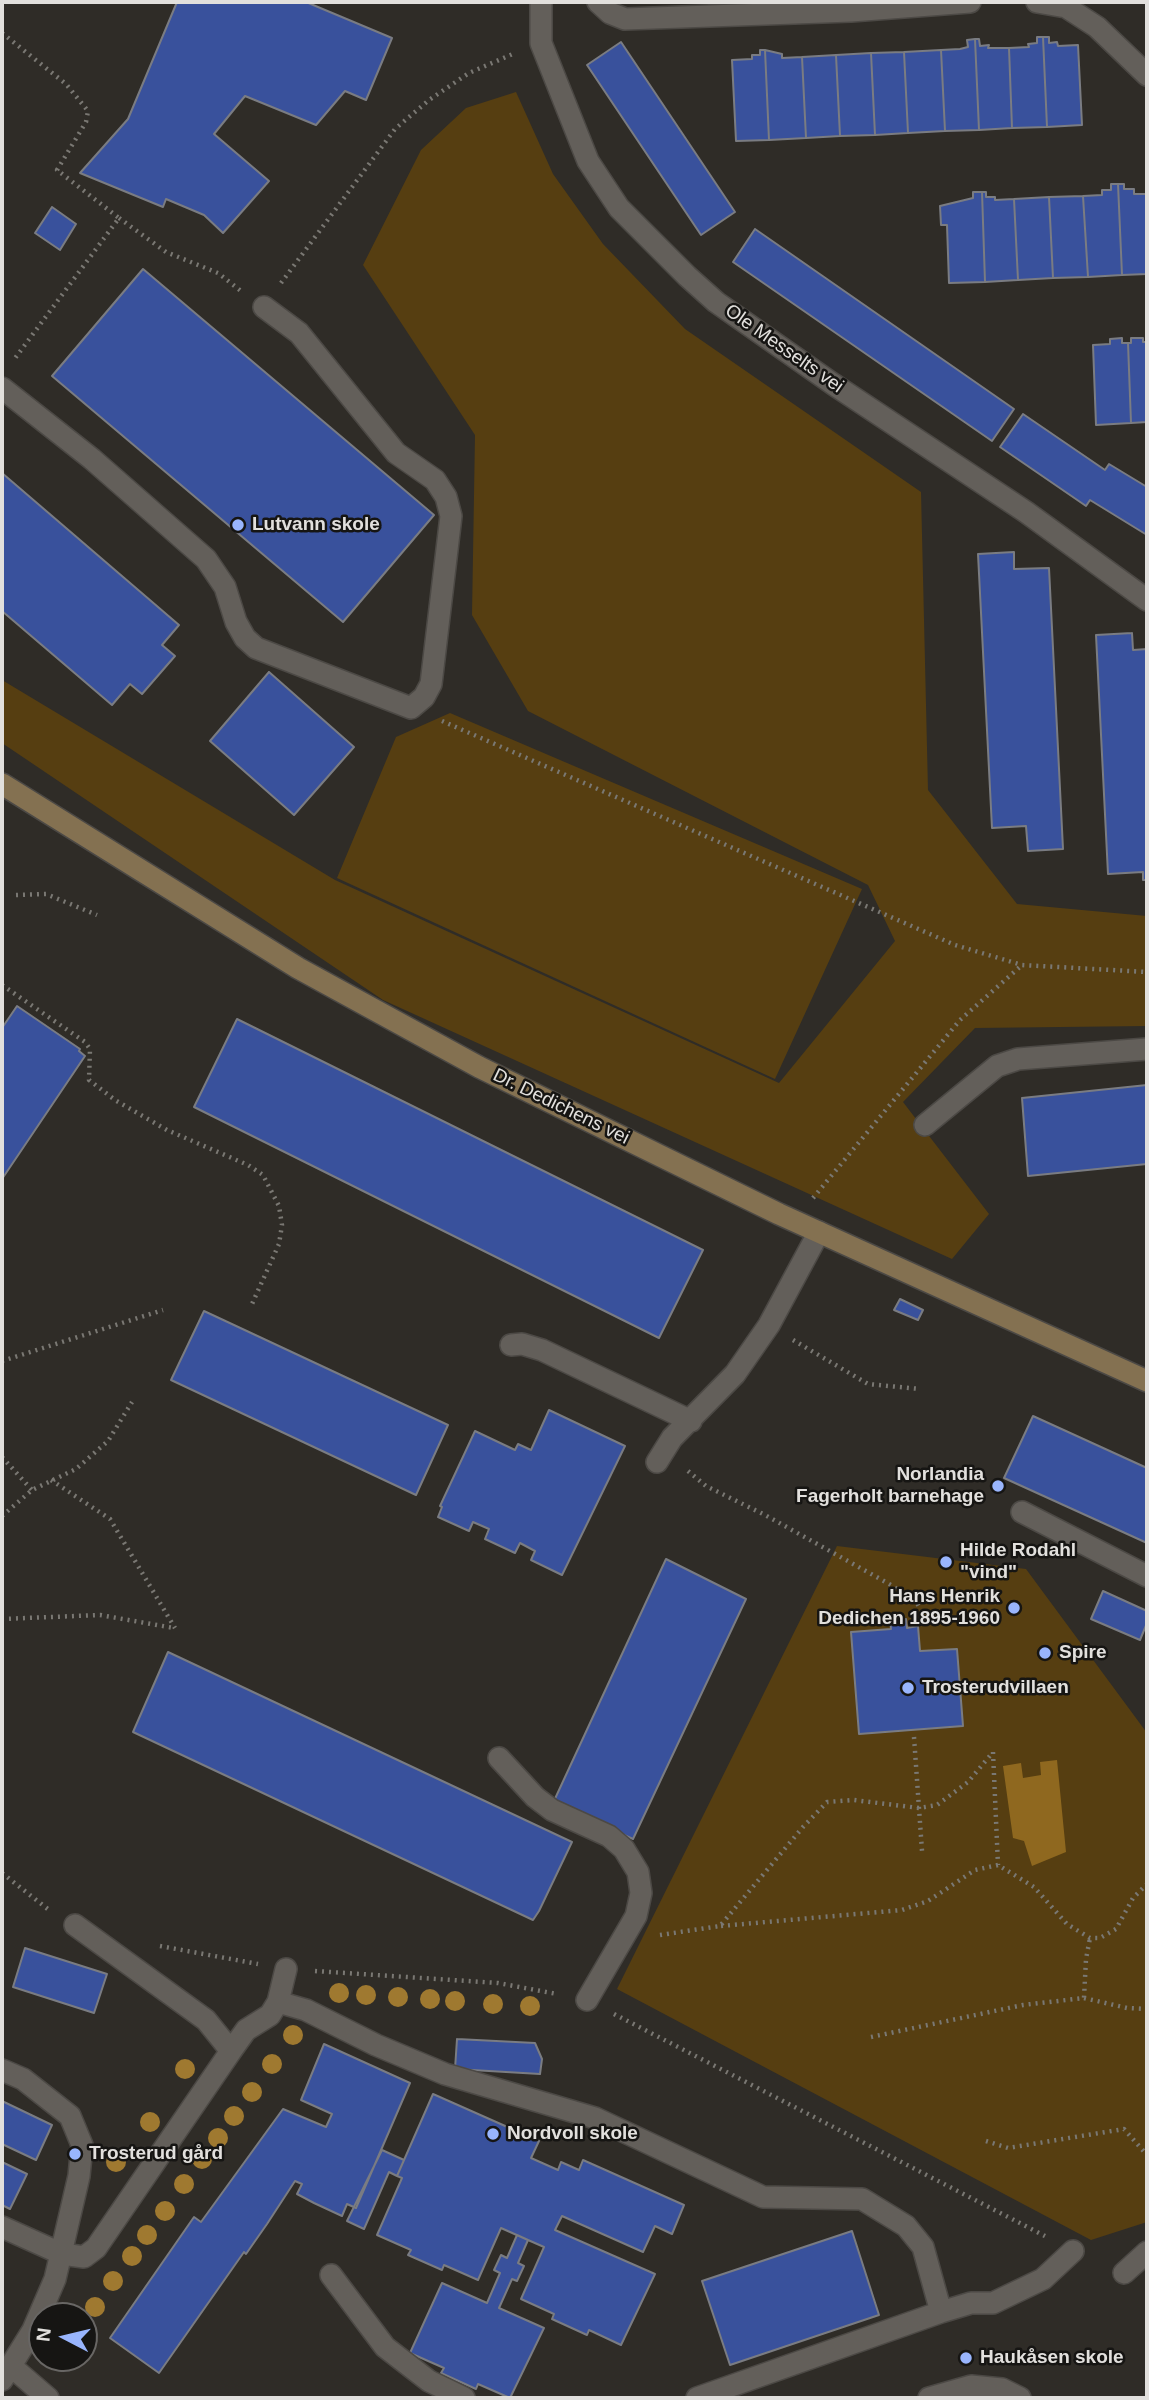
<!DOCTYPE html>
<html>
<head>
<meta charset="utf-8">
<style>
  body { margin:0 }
  #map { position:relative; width:1149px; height:2400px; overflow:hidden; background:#2f2c27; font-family:Arial,sans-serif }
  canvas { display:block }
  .frame { position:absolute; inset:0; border:4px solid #e2e0dd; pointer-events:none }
  .north { position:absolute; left:28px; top:2302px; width:70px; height:70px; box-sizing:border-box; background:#161513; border:2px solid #686664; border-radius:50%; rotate:277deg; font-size:19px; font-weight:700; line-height:28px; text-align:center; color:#e2e0dd }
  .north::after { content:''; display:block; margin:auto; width:24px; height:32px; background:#99b5fd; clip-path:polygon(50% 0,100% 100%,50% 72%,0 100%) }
</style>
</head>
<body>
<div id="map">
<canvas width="1149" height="2400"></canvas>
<div class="frame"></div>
<div class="north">N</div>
</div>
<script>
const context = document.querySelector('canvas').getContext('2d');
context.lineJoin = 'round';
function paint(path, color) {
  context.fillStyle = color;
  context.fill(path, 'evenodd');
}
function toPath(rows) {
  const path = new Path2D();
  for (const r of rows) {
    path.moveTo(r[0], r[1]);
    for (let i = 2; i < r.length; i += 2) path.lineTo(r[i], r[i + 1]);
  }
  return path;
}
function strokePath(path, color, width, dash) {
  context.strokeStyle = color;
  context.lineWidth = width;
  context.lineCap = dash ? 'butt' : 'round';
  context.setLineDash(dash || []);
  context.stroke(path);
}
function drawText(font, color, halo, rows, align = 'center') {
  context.font = font + ' Arial,sans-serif';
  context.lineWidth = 5;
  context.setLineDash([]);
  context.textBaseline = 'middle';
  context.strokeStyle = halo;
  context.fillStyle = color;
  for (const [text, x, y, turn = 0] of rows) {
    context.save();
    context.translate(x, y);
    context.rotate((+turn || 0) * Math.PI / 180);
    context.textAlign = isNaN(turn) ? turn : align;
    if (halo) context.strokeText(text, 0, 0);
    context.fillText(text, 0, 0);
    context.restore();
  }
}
const green = toPath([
  [516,92,553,174,603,244,685,329,921,492,928,790,1017,904,1147,916,1147,1026,975,1028,903,1102,989,1214,952,1259,383,1000,2,743,2,680,335,880,779,1083,895,941,868,885,528,711,472,615,475,435,363,265,421,150,466,108],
  [450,713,862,889,775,1079,337,878,396,737],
  [837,1546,1026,1569,1147,1733,1147,2222,1091,2240,617,1989]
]);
const water = toPath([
  [1057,1760,1066,1852,1032,1866,1024,1841,1013,1838,1003,1766,1021,1763,1023,1778,1041,1775,1040,1762]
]);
const building = toPath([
  [177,2,306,2,392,38,366,100,345,91,316,125,245,96,214,134,269,181,223,233,204,215,166,199,163,207,80,173,128,119,177,2],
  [1037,37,1043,37,1047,127,1012,128,1009,48,1029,47,1028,44,1037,43,1037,37],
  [1043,37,1049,37,1049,43,1057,42,1058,46,1078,45,1082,125,1047,127,1043,37],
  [975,39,979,130,945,131,941,50,960,49,968,47,967,40,975,39],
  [975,39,979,39,980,46,989,45,988,48,1009,48,1012,128,979,130,975,39],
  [621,42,735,212,701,235,587,65,621,42],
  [760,50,765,50,769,140,736,141,732,60,752,59,752,55,760,55,760,50],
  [765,50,782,54,782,58,802,57,806,138,769,140,765,50],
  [941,50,945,131,908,133,904,52,941,50],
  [904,52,908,133,875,135,871,53,904,52],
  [871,53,875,135,840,136,836,55,871,53],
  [836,55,840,136,806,138,802,57,836,55],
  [1111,184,1118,184,1122,275,1088,277,1083,196,1102,195,1102,190,1111,190,1111,184],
  [1118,184,1124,184,1124,189,1134,189,1134,194,1147,194,1147,274,1122,275,1118,184],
  [973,192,982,192,985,282,949,283,947,225,941,225,940,206,973,198,973,192],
  [982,192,986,192,986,197,995,197,995,200,1014,199,1018,280,985,282,982,192],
  [1083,196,1088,277,1053,278,1049,197,1083,196],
  [1049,197,1053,278,1018,280,1014,199,1049,197],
  [52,207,76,224,60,250,35,233,52,207],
  [755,229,1014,409,992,441,733,262,755,229],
  [143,269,434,515,343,622,52,376,143,269],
  [1122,338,1122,343,1128,343,1131,423,1096,425,1093,345,1110,344,1110,339,1122,338],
  [1131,338,1143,338,1143,342,1147,342,1147,422,1131,423,1128,343,1131,343,1131,338],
  [1023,414,1105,470,1109,464,1147,487,1147,535,1090,500,1086,506,1000,447,1023,414],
  [2,473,179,625,162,645,175,656,142,694,130,684,112,705,2,611,2,473],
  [1014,552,1014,569,1049,568,1063,849,1028,851,1026,826,992,828,978,554,1014,552],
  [1132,633,1133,650,1147,649,1147,880,1143,880,1143,872,1108,874,1096,635,1132,633],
  [269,672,354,747,294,815,210,741,269,672],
  [17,1006,80,1049,79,1051,85,1056,2,1179,2,1028,17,1006],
  [237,1019,703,1250,659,1338,194,1107,237,1019],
  [1147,1085,1147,1164,1028,1176,1022,1098,1147,1085],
  [900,1299,923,1310,918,1320,894,1310,900,1299],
  [204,1311,448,1425,416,1495,171,1380,204,1311],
  [549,1410,625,1446,562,1575,531,1560,535,1551,520,1543,515,1553,485,1539,489,1529,473,1522,469,1531,438,1517,442,1507,440,1506,475,1431,515,1450,518,1444,531,1450,549,1410],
  [1033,1416,1147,1468,1147,1543,1004,1478,1033,1416],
  [666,1559,746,1599,633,1839,553,1803,666,1559],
  [1103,1591,1147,1611,1147,1623,1140,1640,1091,1619,1103,1591],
  [906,1619,907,1628,918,1626,920,1651,957,1649,963,1726,859,1734,851,1632,891,1629,890,1621,906,1619],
  [168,1652,572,1842,539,1911,533,1920,133,1732,168,1652],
  [25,1948,107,1974,94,2013,13,1987,25,1948],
  [457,2039,535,2043,542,2059,540,2074,455,2069,457,2039],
  [324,2044,410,2083,356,2208,347,2204,342,2216,314,2203,297,2194,302,2184,295,2181,267,2224,246,2254,244,2252,159,2373,110,2338,194,2217,201,2222,283,2109,326,2127,332,2114,301,2100,324,2044],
  [433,2094,539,2141,531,2158,558,2170,561,2162,579,2170,583,2160,684,2205,672,2234,655,2226,643,2252,562,2216,555,2230,655,2274,621,2345,589,2330,587,2335,552,2319,554,2314,521,2299,544,2247,528,2240,501,2228,478,2280,444,2265,442,2270,408,2255,411,2250,377,2235,402,2178,397,2176,433,2094],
  [2,2101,52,2125,36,2160,2,2144,2,2101],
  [382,2150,404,2160,397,2176,389,2172,364,2229,347,2221,382,2150],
  [2,2162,27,2174,10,2209,2,2205,2,2162],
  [852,2231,879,2315,730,2365,702,2281,852,2231],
  [517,2235,528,2240,518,2263,524,2266,517,2281,512,2279,499,2308,544,2328,510,2398,478,2384,476,2389,441,2373,444,2368,410,2353,442,2283,487,2303,500,2273,494,2270,501,2255,507,2258,517,2235]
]);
const path = toPath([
  [2,33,66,84,88,111,86,122,57,170,119,218,13,361],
  [119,218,166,252,218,273,241,291],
  [281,283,395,129,429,100,469,73,515,53],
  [442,721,955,945,1022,965,1147,972],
  [16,895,46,894,97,915],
  [2,985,85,1042,90,1049,89,1080,115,1100,167,1130,248,1165,263,1175,279,1206,282,1225,279,1244,252,1304],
  [813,1198,960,1020,1022,965],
  [793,1340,868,1384,920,1389],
  [2,1361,163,1310],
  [2,1457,32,1490],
  [688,1471,706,1486,765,1515,891,1585,917,1603,922,1612],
  [51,1480,110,1519,175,1628],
  [2,1516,32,1490,76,1469,108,1441,132,1402],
  [2,1619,100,1615,174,1628],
  [914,1737,922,1851],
  [2,1873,49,1910],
  [721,1926,902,1910,928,1901,975,1870,998,1865,1034,1887,1067,1924,1090,1938,1100,1938,1116,1929,1133,1898,1147,1884],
  [660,1935,720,1926,803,1827,827,1802,854,1800,919,1808,937,1805,968,1782,993,1752,998,1865],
  [160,1946,258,1964],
  [315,1971,498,1983,557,1994],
  [1084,1998,1127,2008,1147,2009],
  [614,2014,1045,2236],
  [871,2037,1023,2005,1084,1998,1086,1959,1090,1938],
  [986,2141,1008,2148,1124,2129,1147,2155]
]);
const lane = toPath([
  [541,2,541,43,588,161,619,208,687,276,716,302,833,384,1026,512,1147,600],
  [598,2,610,13,625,19,851,11,970,2],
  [1037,2,1066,7,1097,27,1147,75],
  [2,388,92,459,206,559,225,587,236,622,245,638,256,648,411,708,424,697,431,684,451,516,446,497,435,480,396,453,299,333,264,307],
  [925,1125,997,1066,1018,1059,1147,1049],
  [511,1345,522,1344,542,1350,691,1421],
  [657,1462,672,1438,735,1374,769,1325,819,1232],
  [1022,1512,1147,1576],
  [499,1758,535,1797,552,1810,609,1836,624,1849,638,1872,641,1893,636,1916,587,2000],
  [278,2002,306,2010,376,2045,445,2074,595,2118,763,2197,862,2199,906,2226,923,2247,941,2312],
  [231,2051,246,2030,270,2015,278,2002,286,1969],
  [2,2070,23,2079,70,2116,82,2145,79,2176,55,2279,33,2330,2,2380],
  [2,2227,62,2254,84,2257,96,2248,231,2051,206,2020,75,1925],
  [1124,2273,1147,2252],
  [331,2275,385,2347,429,2381,464,2398],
  [12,2367,48,2398],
  [697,2398,941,2312,971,2303,993,2303,1043,2279,1073,2251],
  [929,2398,971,2386,1002,2389,1020,2398]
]);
const secondary = toPath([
  [2,784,298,968,479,1067,779,1214,1147,1381]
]);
const trees = [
  [339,1993],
  [366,1995],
  [398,1997],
  [430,1999],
  [455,2001],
  [493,2004],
  [530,2006],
  [293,2035],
  [272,2064],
  [185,2069],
  [252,2092],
  [234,2116],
  [150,2122],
  [218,2138],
  [202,2159],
  [116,2162],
  [184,2184],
  [165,2211],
  [147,2235],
  [132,2256],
  [113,2281],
  [95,2307]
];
const markers = [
  [238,525,7,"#99b5fd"],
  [998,1486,7,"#99b5fd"],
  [946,1562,7,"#99b5fd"],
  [1014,1608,7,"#99b5fd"],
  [1045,1653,7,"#99b5fd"],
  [908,1688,7,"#99b5fd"],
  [493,2134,7,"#99b5fd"],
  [75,2154,7,"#99b5fd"],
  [966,2358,7,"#99b5fd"]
];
const streetNames = [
  ["Ole Messelts vei",784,349,35],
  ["Dr. Dedichens vei",561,1107,26]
];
const poiNames = [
  ["Lutvann skole",252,525],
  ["Norlandia",984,1475,"right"],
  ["Fagerholt barnehage",984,1497,"right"],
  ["Hilde Rodahl",960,1551],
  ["\"vind\"",960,1573],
  ["Hans Henrik",1000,1597,"right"],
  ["Dedichen 1895-1960",1000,1619,"right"],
  ["Spire",1059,1653],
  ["Trosterudvillaen",922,1688],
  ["Nordvoll skole",507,2134],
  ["Trosterud gård",89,2154],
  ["Haukåsen skole",980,2358]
];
paint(green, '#563e11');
paint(water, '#8f681f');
paint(building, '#39519c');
strokePath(building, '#7a7c82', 2);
strokePath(lane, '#4c4945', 24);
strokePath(secondary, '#4c4945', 24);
strokePath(path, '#7a7873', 4.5, [2, 5]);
strokePath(lane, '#635f5a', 21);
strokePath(secondary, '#847151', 21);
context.fillStyle = '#9f7930';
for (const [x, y] of trees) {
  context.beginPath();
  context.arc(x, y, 10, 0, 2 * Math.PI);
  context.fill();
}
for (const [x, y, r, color] of markers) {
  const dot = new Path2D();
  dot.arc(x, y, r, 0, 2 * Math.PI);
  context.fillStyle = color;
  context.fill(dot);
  strokePath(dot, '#161513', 2.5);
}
drawText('19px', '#e2e0dd', '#161513', streetNames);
drawText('bold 19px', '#e2e0dd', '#161513', poiNames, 'left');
</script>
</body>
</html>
